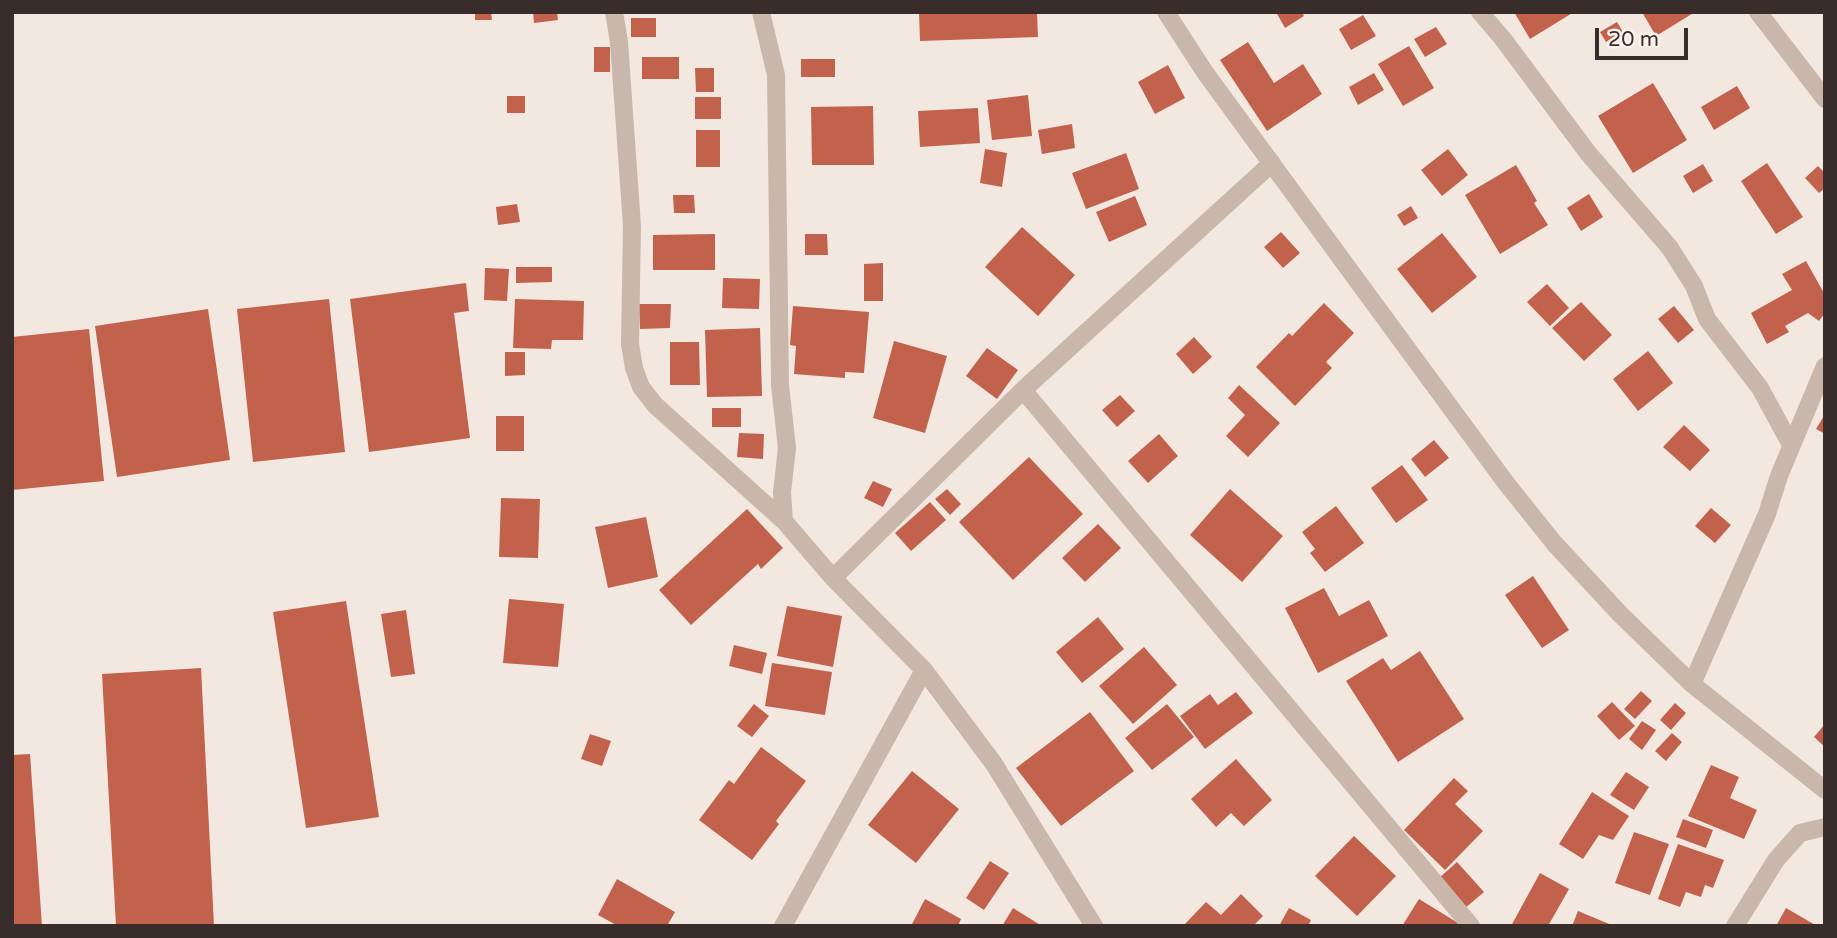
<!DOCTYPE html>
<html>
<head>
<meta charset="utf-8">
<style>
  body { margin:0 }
  #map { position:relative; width:1837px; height:938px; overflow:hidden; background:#f2e8df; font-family:"Varela Round",sans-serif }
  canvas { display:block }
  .frame { position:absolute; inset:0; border:14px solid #382d2a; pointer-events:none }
  .scale { position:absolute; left:1595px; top:28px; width:93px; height:32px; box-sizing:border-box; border:4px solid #382d2a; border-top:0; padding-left:9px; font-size:21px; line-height:24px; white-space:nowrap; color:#382d2a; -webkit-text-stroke:5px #faf2eb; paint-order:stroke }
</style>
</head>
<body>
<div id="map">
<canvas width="1837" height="938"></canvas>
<div class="frame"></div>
<div class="scale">20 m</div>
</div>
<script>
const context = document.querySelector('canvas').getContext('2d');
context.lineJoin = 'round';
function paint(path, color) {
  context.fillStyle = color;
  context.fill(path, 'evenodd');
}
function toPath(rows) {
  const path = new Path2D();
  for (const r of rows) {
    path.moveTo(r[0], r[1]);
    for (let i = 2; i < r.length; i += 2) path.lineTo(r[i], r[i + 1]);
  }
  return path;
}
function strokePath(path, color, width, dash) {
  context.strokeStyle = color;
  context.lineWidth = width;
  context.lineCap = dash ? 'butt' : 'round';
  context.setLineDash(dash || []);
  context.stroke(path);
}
const building = toPath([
  [475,12,491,12,492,20,475,20],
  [533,12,557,12,558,20,534,23],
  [919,12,1037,12,1038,37,920,41],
  [1276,12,1302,12,1304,16,1285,28],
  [1514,12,1574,12,1530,39],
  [1642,12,1695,12,1656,36],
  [1363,15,1376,36,1351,50,1339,29],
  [631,18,656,18,656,37,631,37],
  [1617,22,1623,32,1606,42,1600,32],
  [1436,27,1447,44,1425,57,1414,39],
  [1248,42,1274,83,1303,64,1322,94,1267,131,1220,60],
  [1409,46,1434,88,1403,106,1378,64],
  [594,47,610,47,610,72,594,72],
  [642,57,679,57,679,79,642,79],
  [801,59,835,59,835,77,801,77],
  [1168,65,1185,98,1155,114,1138,82],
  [695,68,714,68,714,92,696,92],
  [1374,73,1384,90,1358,105,1349,87],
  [1653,83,1687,140,1633,173,1598,116],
  [1737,86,1750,108,1714,130,1701,107],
  [1028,95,1032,136,992,140,987,100],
  [507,96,525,96,525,113,507,113],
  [695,97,721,97,721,119,695,119],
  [873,106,874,165,812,165,811,107],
  [978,108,980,143,920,147,918,111],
  [1072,124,1075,148,1042,154,1038,130],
  [696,130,720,130,720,167,696,167],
  [985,149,1007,153,1002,187,980,183],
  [1448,149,1468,175,1442,196,1421,170],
  [1126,153,1139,189,1086,209,1072,173],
  [1767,163,1803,217,1776,234,1741,181],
  [1703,164,1713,181,1693,193,1683,176],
  [1516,165,1537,201,1534,203,1548,225,1500,254,1465,195],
  [1818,166,1825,173,1825,188,1819,193,1805,178],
  [1589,194,1603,217,1581,231,1567,208],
  [673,195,694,195,695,213,674,213],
  [1135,196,1147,225,1109,242,1096,212],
  [517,204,520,222,498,225,496,207],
  [1411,206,1418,218,1404,226,1397,215],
  [1022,227,1075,275,1038,316,985,267],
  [1281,232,1300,253,1283,268,1264,247],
  [1442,233,1477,277,1432,313,1397,269],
  [715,234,715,270,653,270,653,235],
  [805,234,827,234,828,255,805,255],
  [1806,261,1825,295,1825,313,1819,321,1808,313,1785,326,1789,332,1767,344,1751,313,1792,290,1782,274],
  [883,263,883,301,864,301,864,264],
  [516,267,552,267,552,282,516,283],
  [485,268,509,269,507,301,484,300],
  [723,278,760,279,759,309,722,308],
  [466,283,469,311,454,313,470,438,369,452,350,299],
  [1547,284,1569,308,1550,326,1527,302],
  [329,299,345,452,253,462,237,309],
  [515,299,584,301,583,340,552,340,551,349,513,348],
  [1581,302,1612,335,1584,361,1552,328],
  [1324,303,1354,333,1326,362,1332,368,1295,406,1256,367,1289,333,1292,336],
  [639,304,671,304,670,328,640,329],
  [793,306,869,312,864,373,845,372,845,378,794,374,796,346,790,345],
  [1674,306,1694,330,1678,343,1658,319],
  [208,309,230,460,117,477,95,326],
  [760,328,762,396,707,397,705,330],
  [89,329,104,481,12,490,12,337],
  [1194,337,1212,357,1193,374,1176,354],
  [894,341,947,356,925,433,873,418],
  [670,342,699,342,700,385,670,385],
  [987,348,1018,370,997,399,966,376],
  [1648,351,1673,383,1638,411,1613,379],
  [505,352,525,352,525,375,505,376],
  [1239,385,1280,423,1248,457,1226,436,1245,415,1228,398],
  [1120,395,1135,411,1117,427,1102,410],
  [712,408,741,408,741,427,712,427],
  [1825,414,1825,434,1816,429],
  [496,416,524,416,524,451,496,451],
  [1684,425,1710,450,1690,471,1663,447],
  [739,433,764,434,763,459,737,457],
  [1159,434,1178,456,1148,483,1128,461],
  [1434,440,1449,458,1425,477,1411,459],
  [1029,457,1083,514,1013,580,959,522],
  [1402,465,1428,500,1396,523,1371,488],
  [873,481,892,489,883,507,864,498],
  [947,489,961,504,950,515,935,499],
  [1230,489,1283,536,1242,582,1190,535],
  [501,498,540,499,538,558,499,557],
  [930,502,946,520,911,551,895,533],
  [1336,506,1364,543,1325,572,1310,553,1315,549,1302,532],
  [1711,508,1731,525,1715,543,1695,526],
  [747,509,783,548,761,569,758,564,691,625,659,590],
  [646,517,658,577,608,588,595,527],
  [1098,524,1121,548,1085,582,1062,558],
  [1533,576,1569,630,1542,648,1505,595],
  [1324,588,1339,616,1369,600,1388,636,1318,673,1285,608],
  [509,599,564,604,558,667,503,663],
  [346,601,379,817,306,828,273,612],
  [787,606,842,616,833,667,777,656],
  [406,610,415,674,391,677,381,614],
  [1098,617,1124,649,1082,683,1056,652],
  [734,645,767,653,762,674,729,666],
  [1144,647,1177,685,1133,724,1099,686],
  [1420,651,1464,719,1398,762,1346,681,1383,658,1391,670],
  [772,663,832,672,825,715,765,706],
  [201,668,214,926,116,926,102,674],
  [1641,691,1652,701,1635,719,1624,709],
  [1236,692,1253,713,1205,749,1180,716,1210,694,1218,705],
  [1612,702,1635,726,1619,740,1597,716],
  [1675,703,1686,713,1671,730,1660,720],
  [754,704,769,716,752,737,737,726],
  [1167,704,1194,737,1152,770,1125,738],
  [1090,712,1134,771,1061,826,1016,768],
  [1642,721,1656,730,1642,750,1629,739],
  [1825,724,1825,747,1814,737],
  [1672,733,1682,742,1666,761,1655,751],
  [590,734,611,741,602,766,581,759],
  [761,747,806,781,776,821,779,824,752,860,699,820,729,780,734,784],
  [30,754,42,926,12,926,12,755],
  [1236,759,1272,800,1244,826,1231,813,1216,827,1191,799],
  [1711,765,1739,777,1730,798,1757,810,1744,839,1688,816],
  [912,771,959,809,916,863,868,825],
  [1626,772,1649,787,1634,810,1610,795],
  [1454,778,1468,791,1455,804,1483,831,1445,870,1404,830],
  [1592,792,1629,816,1613,840,1599,835,1583,859,1559,844],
  [1683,819,1713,830,1706,848,1676,837],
  [1634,832,1669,844,1650,895,1615,883],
  [1354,836,1396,876,1357,916,1315,876],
  [1678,844,1724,860,1713,888,1705,885,1701,897,1686,892,1680,907,1658,899],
  [990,861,1009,873,984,910,966,898],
  [1457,862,1484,892,1464,909,1438,879],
  [1540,873,1569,889,1548,926,1511,926],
  [617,879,675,912,667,926,618,926,598,915],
  [1241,894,1263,916,1253,926,1183,926,1206,902,1221,915],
  [925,899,961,919,958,926,911,926],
  [1419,899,1463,926,1402,926],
  [1013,908,1042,926,1002,926],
  [1289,908,1311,920,1308,926,1279,926],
  [1786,908,1817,926,1776,926],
  [1578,911,1614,926,1572,926]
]);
const minor = toPath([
  [614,12,619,42,632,226,630,344,634,368,641,387,655,405,784,521,833,578,924,670,994,764,1094,926],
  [761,12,776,75,780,385,787,448,782,492,784,521],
  [1166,12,1204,71,1359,283,1506,483,1554,543,1620,614,1692,684,1825,790],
  [1480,12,1503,39,1588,153,1670,248,1694,286,1707,319,1760,388,1791,445],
  [1758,12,1825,99],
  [1023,390,1471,926],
  [833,578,1023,390,1272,163],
  [1692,684,1767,514,1779,476,1825,366],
  [783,926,924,670],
  [1735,926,1776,860,1800,833,1825,827]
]);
paint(building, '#c2624d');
strokePath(minor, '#cab7ab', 18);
</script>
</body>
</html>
